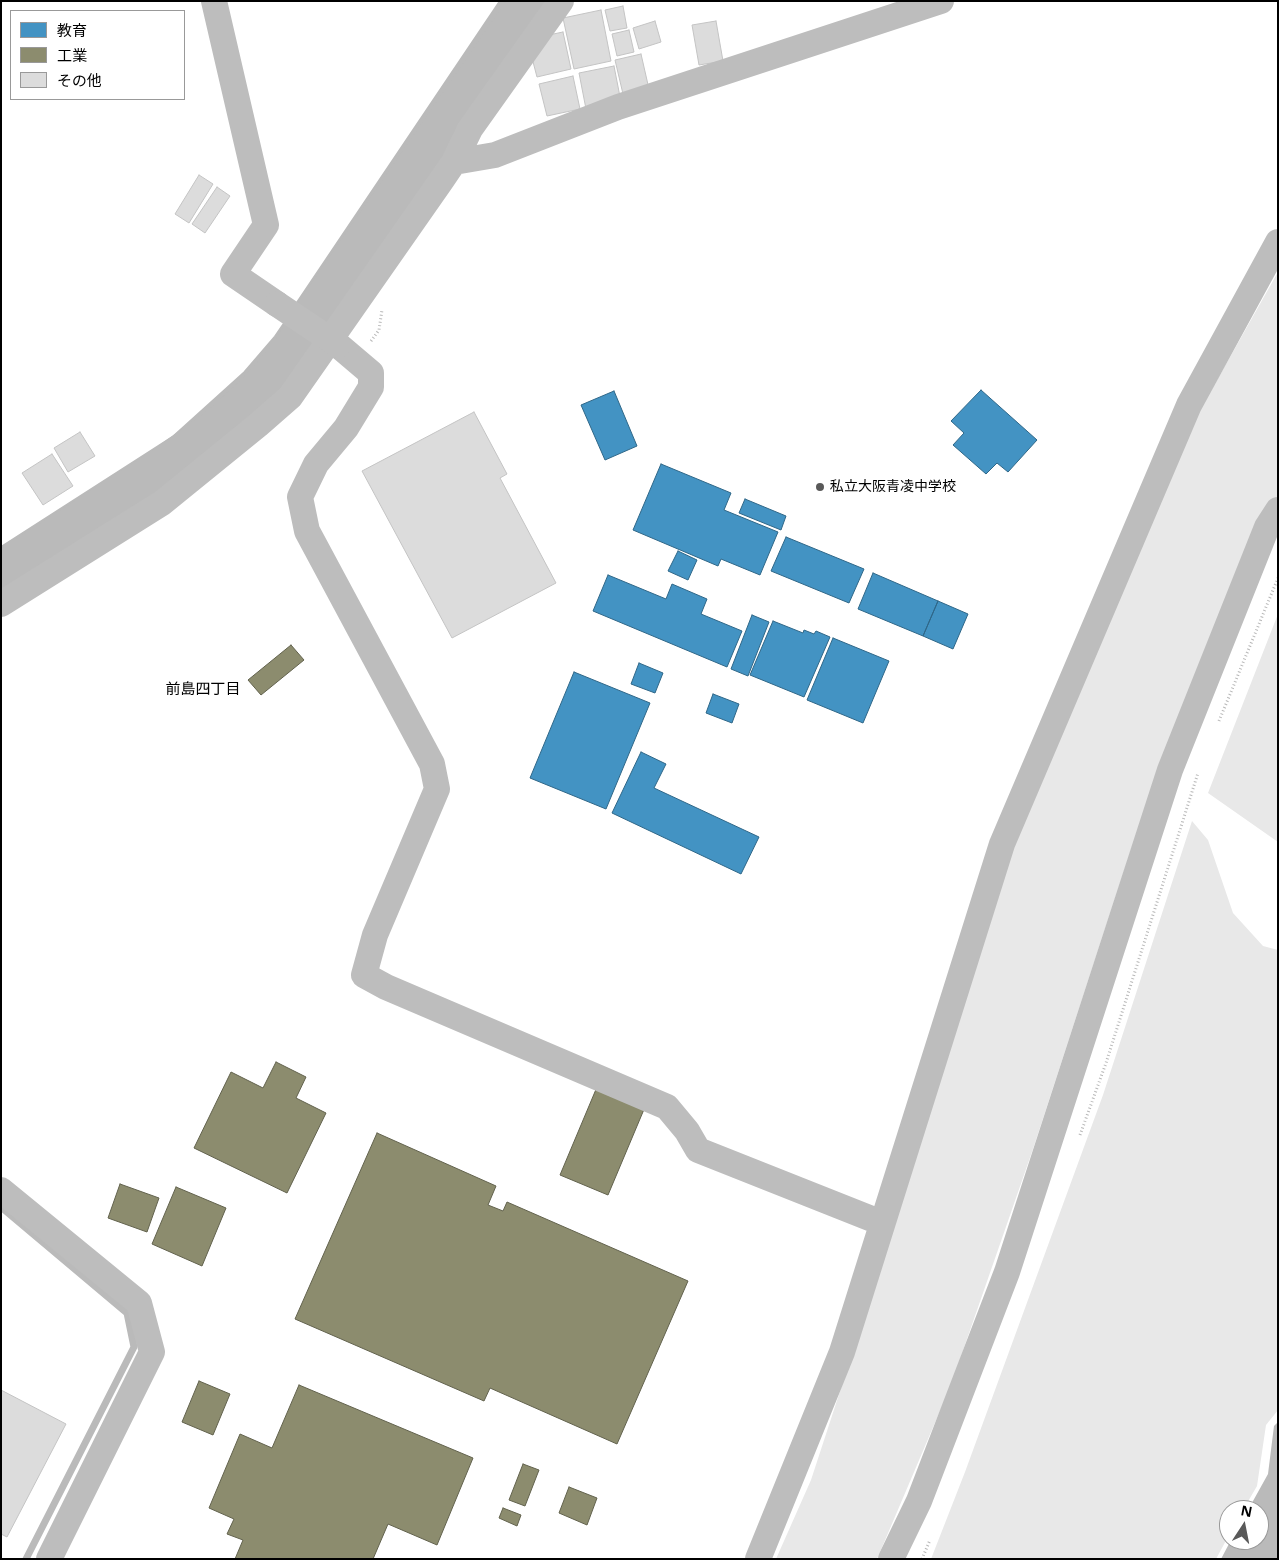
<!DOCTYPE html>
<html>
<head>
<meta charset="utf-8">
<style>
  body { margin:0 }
  #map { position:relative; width:1279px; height:1560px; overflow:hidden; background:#fff; font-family:"Open Sans","Noto Sans JP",sans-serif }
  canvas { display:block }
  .frame { position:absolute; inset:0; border:2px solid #000; pointer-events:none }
  .legend { position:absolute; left:10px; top:10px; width:175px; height:90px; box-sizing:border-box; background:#fff; border:1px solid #999; margin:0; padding:6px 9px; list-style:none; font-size:15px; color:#000 }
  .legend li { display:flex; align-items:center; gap:10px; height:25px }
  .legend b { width:25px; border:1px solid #999 }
  .north { position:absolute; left:1219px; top:1500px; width:50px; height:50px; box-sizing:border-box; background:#fff; border:1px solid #999; border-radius:50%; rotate:11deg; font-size:14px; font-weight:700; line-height:20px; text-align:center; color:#000 }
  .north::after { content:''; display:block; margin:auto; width:18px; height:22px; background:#595959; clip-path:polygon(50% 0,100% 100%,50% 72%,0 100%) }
</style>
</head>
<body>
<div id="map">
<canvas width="1279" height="1560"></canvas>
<div class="frame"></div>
<ul class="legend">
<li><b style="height:14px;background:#4393c3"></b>教育</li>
<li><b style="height:14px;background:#8c8c6e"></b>工業</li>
<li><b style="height:14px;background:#dcdcdc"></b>その他</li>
</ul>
<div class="north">N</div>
</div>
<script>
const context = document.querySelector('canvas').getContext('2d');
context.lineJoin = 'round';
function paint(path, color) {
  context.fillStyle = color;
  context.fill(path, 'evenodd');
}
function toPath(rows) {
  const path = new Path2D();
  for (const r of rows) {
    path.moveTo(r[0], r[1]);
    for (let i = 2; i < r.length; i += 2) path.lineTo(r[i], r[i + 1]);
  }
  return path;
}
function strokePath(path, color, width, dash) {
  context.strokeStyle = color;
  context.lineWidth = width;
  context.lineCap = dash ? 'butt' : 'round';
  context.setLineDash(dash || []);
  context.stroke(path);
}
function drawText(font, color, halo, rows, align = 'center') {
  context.font = font + ' "Open Sans","Noto Sans JP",sans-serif';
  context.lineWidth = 5;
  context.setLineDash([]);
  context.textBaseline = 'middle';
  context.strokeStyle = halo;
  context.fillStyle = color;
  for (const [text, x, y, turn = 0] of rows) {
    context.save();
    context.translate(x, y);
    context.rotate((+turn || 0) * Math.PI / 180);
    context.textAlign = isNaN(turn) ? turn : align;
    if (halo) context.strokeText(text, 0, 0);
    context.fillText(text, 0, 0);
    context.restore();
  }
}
const green = toPath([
  [1278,272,1278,495,1216,627,1137,831,1033,1149,951,1385,877,1559,776,1559,811,1480,895,1223,1011,852,1194,421],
  [1278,614,1278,842,1208,793],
  [1192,821,1208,840,1233,913,1263,946,1278,950,1278,1410,1266,1425,1257,1486,1243,1510,1229,1510,1229,1535,1216,1559,931,1559,965,1472,1103,1095]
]);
const water = toPath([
  [1278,1422,1278,1559,1221,1559,1231,1540,1259,1540,1259,1510,1248,1510,1268,1474,1274,1426]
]);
const schools = toPath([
  [981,390,1037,440,1008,472,997,463,986,474,953,445,964,433,951,421,981,390],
  [614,391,637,446,605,460,581,405,614,391],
  [661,464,731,493,724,510,778,532,760,575,721,559,718,566,633,530,661,464],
  [745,499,786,516,781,530,739,513,745,499],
  [786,537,864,569,849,603,771,571,786,537],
  [678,551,697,560,688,580,668,571,678,551],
  [873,573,938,601,923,636,858,609,873,573],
  [608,575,666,599,672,584,707,599,701,614,742,631,727,667,593,611,608,575],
  [938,601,968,614,953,649,923,636,938,601],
  [752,615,769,622,748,676,731,669,752,615],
  [773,621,803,633,804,630,814,634,816,631,830,637,804,697,750,675,773,621],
  [833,638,889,661,863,723,807,700,833,638],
  [639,663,663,673,655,693,631,684,639,663],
  [574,672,650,703,606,809,530,778,574,672],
  [713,694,739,704,732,723,706,713,713,694],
  [641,752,666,764,654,788,759,837,741,874,612,813,641,752]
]);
const industry = toPath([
  [291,645,304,660,261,695,248,680,291,645],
  [276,1062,306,1077,296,1098,326,1113,287,1193,194,1148,231,1072,263,1088,276,1062],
  [597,1087,645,1107,608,1195,560,1175,597,1087],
  [377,1133,496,1186,488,1205,503,1211,507,1202,688,1281,617,1444,490,1388,484,1401,295,1319,377,1133],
  [120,1184,159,1198,147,1232,108,1218,120,1184],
  [176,1187,226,1208,202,1266,152,1244,176,1187],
  [199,1381,230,1394,213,1435,182,1422,199,1381],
  [299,1385,473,1458,437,1545,388,1524,373,1559,235,1559,243,1540,227,1534,234,1519,209,1508,240,1434,272,1448,299,1385],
  [523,1464,539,1470,525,1506,509,1500,523,1464],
  [569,1487,597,1498,587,1525,559,1513,569,1487],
  [503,1508,521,1515,517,1526,499,1518,503,1508]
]);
const stream = toPath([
  [295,310,503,1],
  [1,550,174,439,246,374,277,338,290,319],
  [1,1207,127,1313,134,1347,26,1559]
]);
const river = toPath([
  [1,573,157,472,220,427,258,392,288,358,313,317,531,1]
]);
const building = toPath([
  [623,6,627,28,610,31,605,10,623,6],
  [601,10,611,61,574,69,563,18,601,10],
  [655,21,661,42,639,49,633,28,655,21],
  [716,21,723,61,699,65,692,25,716,21],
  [629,30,634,52,617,56,612,34,629,30],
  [563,32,571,69,537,77,532,58,544,36,563,32],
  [641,54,649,89,623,94,615,60,641,54],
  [614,66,621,102,586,109,579,73,614,66],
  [573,76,580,109,547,116,539,84,573,76],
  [199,175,213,184,189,223,175,214,199,175],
  [217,187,230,196,205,233,192,224,217,187],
  [474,412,507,474,500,478,556,583,452,638,362,471,474,412],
  [80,432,95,456,68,472,54,448,80,432],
  [52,454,73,486,43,505,22,473,52,454],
  [1,1390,66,1424,7,1537,1,1534,1,1390]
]);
const path = toPath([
  [371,341,379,330,382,310],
  [1219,721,1278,578],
  [1080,1135,1106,1063,1198,773],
  [922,1559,930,1540]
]);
const minor = toPath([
  [214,1,266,225,233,274,277,304],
  [454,162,495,155,618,107,941,1],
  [338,345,371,373,371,387,346,428,316,464,300,497,307,531,432,764,437,789,375,935,364,975,386,987,667,1107,687,1131,698,1150,882,1223],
  [1,604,162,503,258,425,290,397,441,181,454,162,470,129,561,1],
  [1,1190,139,1303,152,1352,49,1559],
  [758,1559,842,1352,1002,844,1189,405,1278,242],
  [891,1559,919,1501,1007,1272,1170,770,1267,527,1278,510]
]);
const minorBridge = toPath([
  [277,304,338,345]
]);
const markers = [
  [820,487,5,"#595959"]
];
const poiNames = [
  ["私立大阪青凌中学校",830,487]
];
const neighbourhoodNames = [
  ["前島四丁目",203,690]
];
paint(green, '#e8e8e8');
paint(water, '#bababa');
paint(schools, '#4393c3');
strokePath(schools, '#2f6788', 1);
paint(industry, '#8c8c6e');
strokePath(industry, '#62624d', 1);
strokePath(stream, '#bababa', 7);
strokePath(river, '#bababa', 41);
paint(building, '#dcdcdc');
strokePath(building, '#c4c4c4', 1);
strokePath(path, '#b8b8b8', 3, [1, 2.5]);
strokePath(minor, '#bdbdbd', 26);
strokePath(minorBridge, '#bdbdbd', 26);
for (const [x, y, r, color] of markers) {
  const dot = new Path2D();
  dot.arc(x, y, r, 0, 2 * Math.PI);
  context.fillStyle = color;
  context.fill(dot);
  strokePath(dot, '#fff', 2);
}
drawText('14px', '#000', '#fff', poiNames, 'left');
drawText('15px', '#000', '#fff', neighbourhoodNames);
</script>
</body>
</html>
